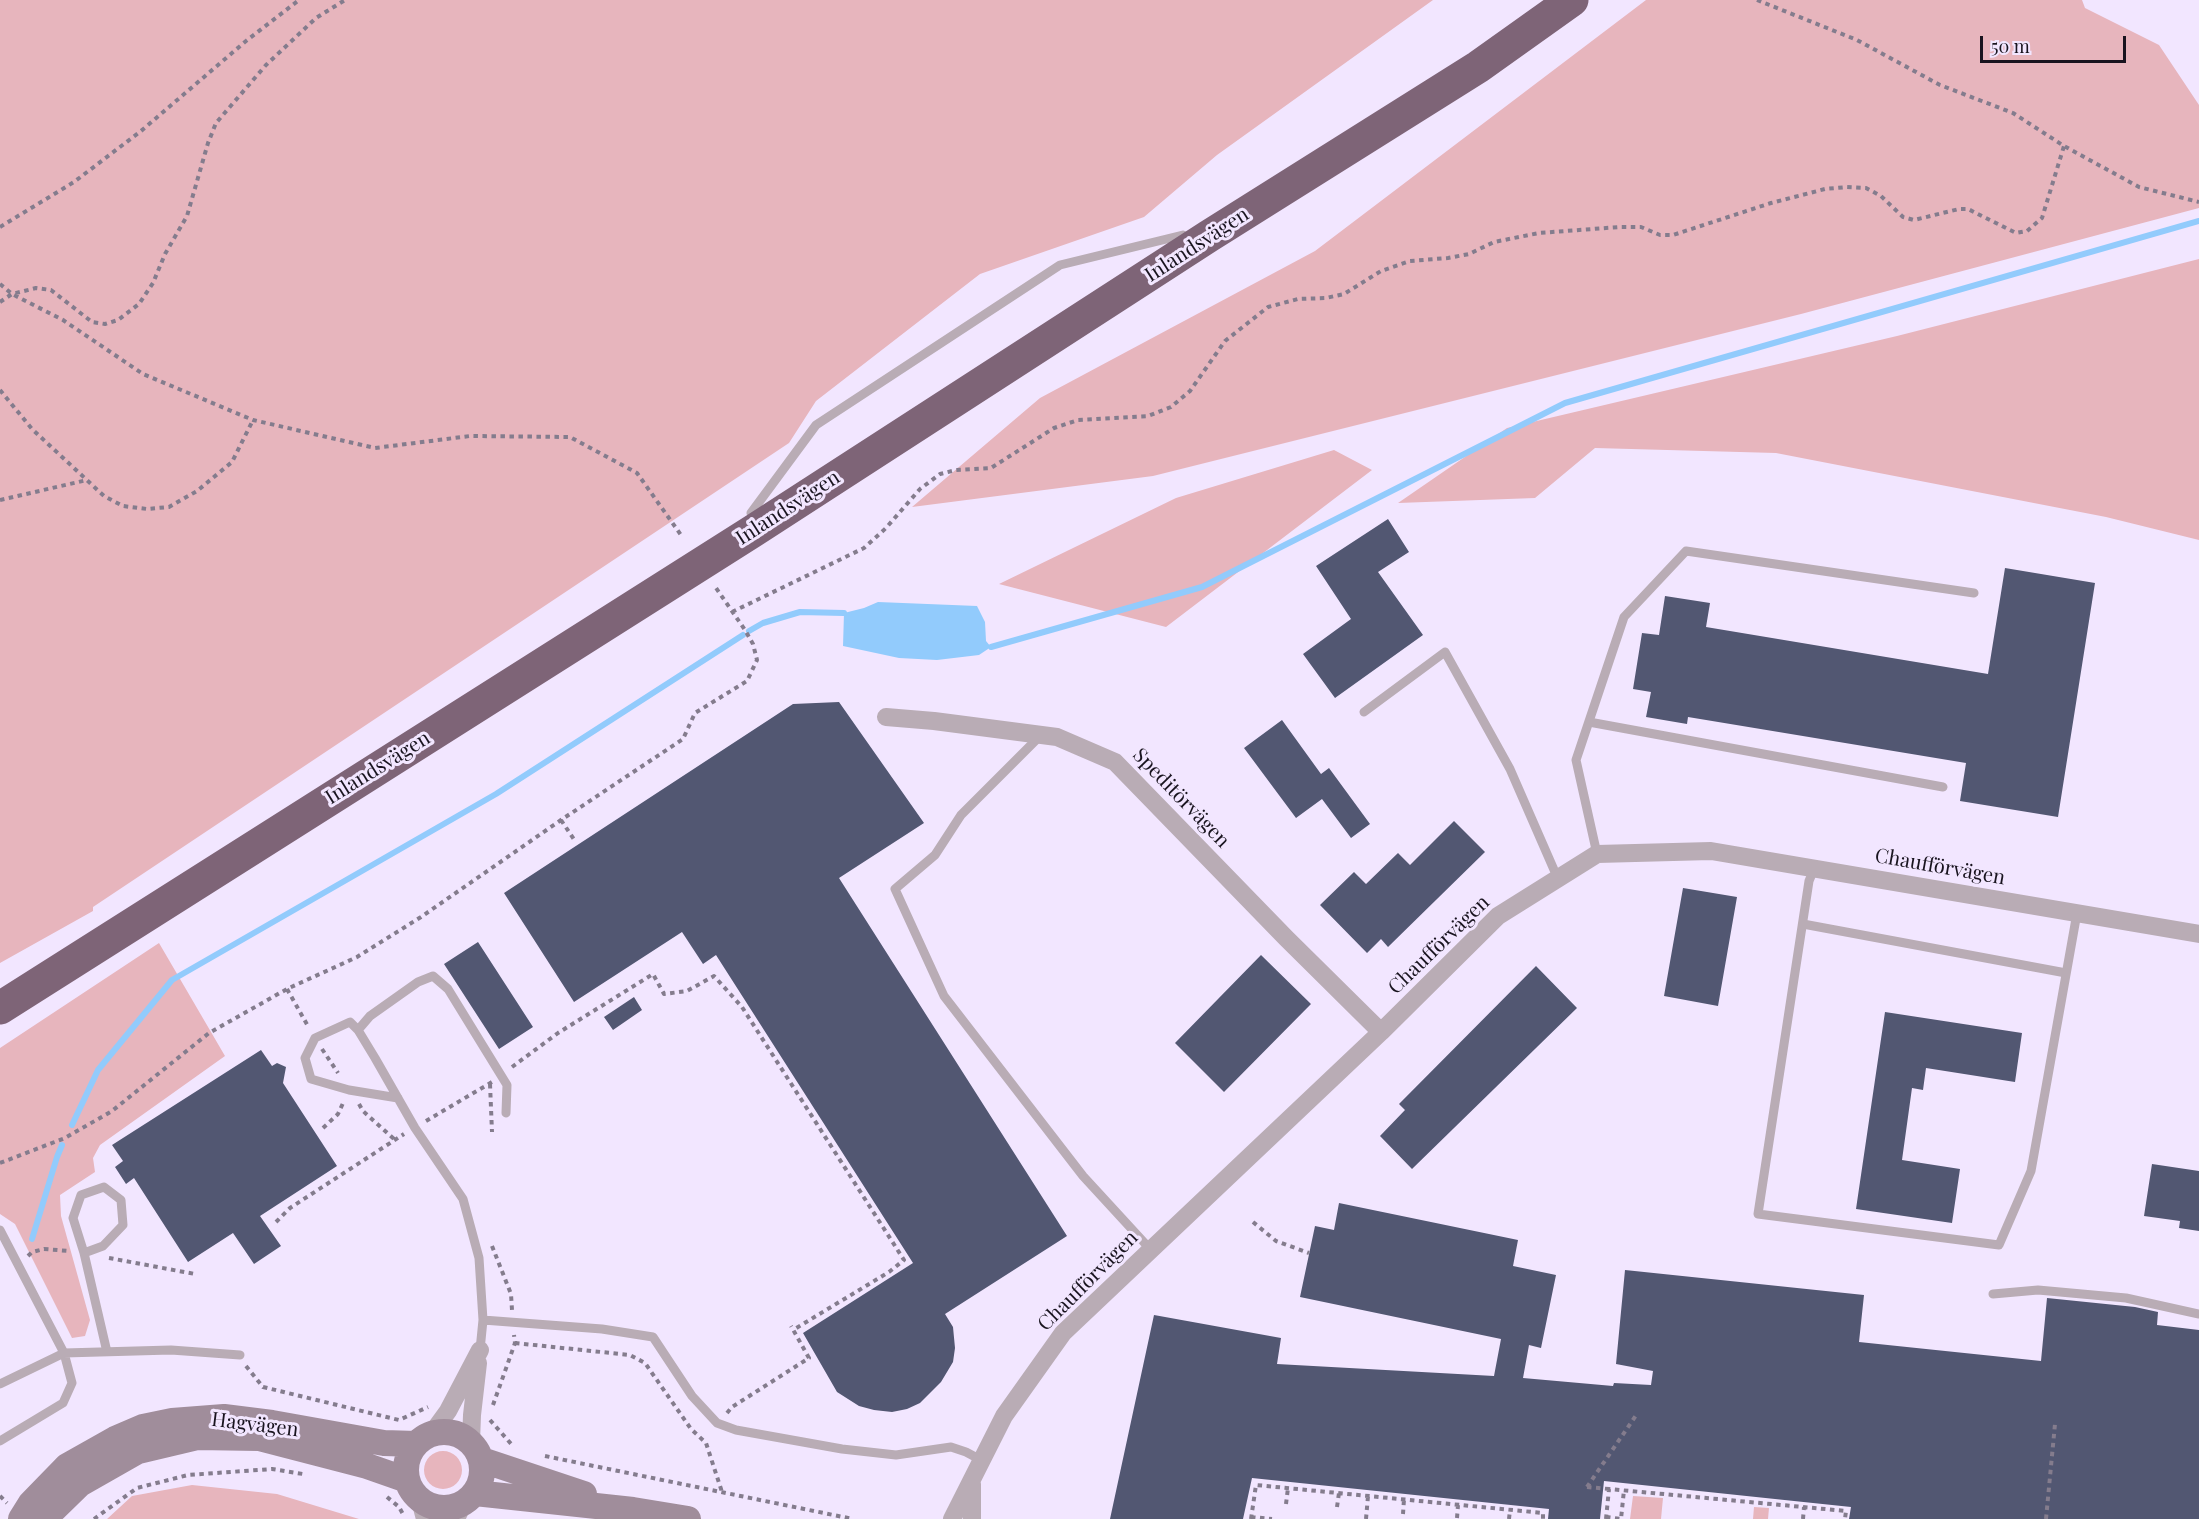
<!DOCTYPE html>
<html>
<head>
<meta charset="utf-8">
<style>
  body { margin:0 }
  #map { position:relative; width:2199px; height:1519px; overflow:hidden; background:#f2e6ff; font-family:"Playfair Display",serif }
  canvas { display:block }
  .scale { position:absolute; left:1980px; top:36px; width:146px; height:27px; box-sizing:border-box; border:3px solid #19141f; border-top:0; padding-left:8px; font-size:18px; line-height:21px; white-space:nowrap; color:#19141f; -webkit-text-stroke:4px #f2e6ff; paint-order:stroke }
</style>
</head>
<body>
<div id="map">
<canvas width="2199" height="1519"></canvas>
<div class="scale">50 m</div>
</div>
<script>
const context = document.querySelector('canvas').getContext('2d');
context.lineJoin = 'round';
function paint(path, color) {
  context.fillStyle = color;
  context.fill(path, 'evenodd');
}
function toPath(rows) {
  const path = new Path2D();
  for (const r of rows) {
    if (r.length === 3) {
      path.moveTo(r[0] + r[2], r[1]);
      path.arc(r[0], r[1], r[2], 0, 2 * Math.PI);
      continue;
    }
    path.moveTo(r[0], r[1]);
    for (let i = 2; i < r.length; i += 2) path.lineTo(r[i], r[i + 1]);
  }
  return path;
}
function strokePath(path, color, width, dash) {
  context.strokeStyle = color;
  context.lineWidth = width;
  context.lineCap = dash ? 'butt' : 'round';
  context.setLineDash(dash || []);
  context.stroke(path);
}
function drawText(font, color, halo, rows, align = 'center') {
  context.font = font + ' "Playfair Display",serif';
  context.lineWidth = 6;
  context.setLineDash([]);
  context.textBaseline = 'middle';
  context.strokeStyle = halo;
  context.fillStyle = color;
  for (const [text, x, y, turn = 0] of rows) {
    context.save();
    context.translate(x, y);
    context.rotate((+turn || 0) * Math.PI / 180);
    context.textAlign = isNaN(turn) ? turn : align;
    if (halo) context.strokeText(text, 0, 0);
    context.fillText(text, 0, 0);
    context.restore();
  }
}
const green = toPath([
  [0,0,1433,0,1217,155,1144,217,980,274,816,401,789,443,93,907,93,911,0,963],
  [1646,0,2082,0,2085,8,2159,45,2199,105,2199,208,1801,314,1153,476,912,507,1040,398,1315,251],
  [2199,259,2199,540,2106,517,1776,453,1595,448,1535,498,1398,503,1507,428,1897,336],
  [1334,450,1372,470,1166,627,999,584,1176,498],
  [159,943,225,1056,100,1145,93,1158,95,1172,60,1195,61,1216,90,1320,85,1336,72,1338,15,1224,0,1214,0,1048],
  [443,1470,19],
  [192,1485,277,1494,359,1519,107,1519,132,1496],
  [1633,1496,1663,1498,1661,1519,1630,1519],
  [1754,1507,1769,1508,1768,1519,1753,1519]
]);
const water = toPath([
  [878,602,977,606,985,622,986,641,991,647,979,655,937,660,899,658,843,646,844,613,864,608]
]);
const stream = toPath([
  [749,631,763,623,800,612,844,613],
  [991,647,1202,587,1565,403,2199,221],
  [72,1125,98,1070,172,980,496,794,743,635],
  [32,1239,57,1157,62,1145]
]);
const building = toPath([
  [1388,519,1409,552,1378,572,1423,635,1335,698,1303,654,1351,619,1316,566],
  [2005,568,2095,583,2058,817,1960,801,1966,763,1688,717,1687,724,1646,717,1651,692,1633,689,1642,633,1659,635,1665,596,1710,603,1706,627,1988,674],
  [839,702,924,823,839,878,1067,1236,945,1314,953,1327,955,1348,953,1362,941,1382,920,1403,907,1409,892,1412,874,1410,859,1406,837,1392,803,1333,913,1263,716,955,703,964,682,932,574,1002,504,893,793,704],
  [1282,720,1321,774,1329,768,1370,824,1351,838,1322,799,1296,818,1244,748],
  [1454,821,1485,852,1388,947,1381,939,1367,953,1320,905,1354,872,1366,884,1398,853,1410,865],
  [1683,888,1737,897,1718,1006,1664,996],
  [478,942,533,1027,499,1049,444,964],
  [1261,955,1311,1004,1224,1092,1175,1043],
  [1536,966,1577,1008,1412,1169,1380,1136,1405,1110,1399,1104],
  [634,997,642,1010,613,1030,604,1017],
  [1885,1012,2022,1033,2015,1082,1926,1068,1923,1090,1912,1088,1902,1160,1960,1169,1952,1223,1856,1209],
  [261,1050,272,1066,277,1063,286,1067,283,1083,337,1166,260,1216,281,1246,254,1264,233,1233,188,1262,134,1178,126,1184,115,1167,123,1161,112,1145],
  [2152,1164,2199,1171,2199,1231,2179,1228,2180,1221,2144,1216],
  [1339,1203,1518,1240,1513,1266,1556,1275,1541,1348,1529,1345,1523,1378,1613,1386,1614,1383,1651,1385,1653,1371,1616,1364,1625,1270,1864,1295,1859,1342,2041,1361,2047,1298,2135,1307,2158,1312,2157,1325,2199,1330,2199,1519,1849,1519,1851,1507,1604,1481,1600,1519,1548,1519,1549,1509,1252,1478,1243,1519,1110,1519,1154,1315,1281,1338,1277,1364,1494,1376,1501,1339,1300,1297,1315,1226,1334,1230]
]);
const path = toPath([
  [1757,0,1857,40,1940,85,2013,113,2064,146,2139,187,2199,202],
  [0,227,74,182,141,131,246,41,299,0],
  [0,284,12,294,63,320,143,374,253,420,375,448,470,436,570,437,637,473,681,535],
  [0,302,12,294,36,288,51,290,92,322,105,324,118,320,139,304,153,283,165,254,187,216,208,143,216,123,266,65,316,18,345,0],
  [0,390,32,429,104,496,123,506,147,509,169,507,197,491,232,462,253,420],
  [0,500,87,480],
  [732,612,864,548,886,528,920,489,940,474,956,470,991,468,1054,428,1078,420,1148,416,1171,407,1190,391,1225,341,1268,307,1298,299,1326,298,1344,294,1381,271,1410,261,1448,258,1469,254,1494,242,1539,233,1620,227,1641,227,1660,235,1673,235,1771,203,1825,189,1847,187,1866,188,1881,196,1903,217,1914,220,1959,209,1968,209,2016,233,2027,231,2042,218,2064,146],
  [561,820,575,841],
  [287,989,309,1028],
  [322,1049,338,1073],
  [512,1067,558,1033,653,974,664,994,687,991,714,976,742,1007,904,1260,889,1272,793,1330],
  [490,1084,492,1132],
  [359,1104,363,1111,394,1139],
  [426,1121,492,1082],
  [323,1128,338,1114,344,1101],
  [0,1163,65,1138,112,1111,209,1033,287,989,357,957,421,917,561,820,683,739,695,713,747,681,757,660,753,644,745,630,714,585],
  [276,1222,290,1208,404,1134],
  [1253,1222,1276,1241,1309,1253],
  [492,1246,511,1294,512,1310],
  [28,1256,32,1252,44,1249,69,1251],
  [109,1258,195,1274],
  [515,1343,630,1355,645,1363,691,1429,706,1443,722,1492],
  [246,1366,263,1387,399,1420,428,1407],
  [493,1405,515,1343,514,1335],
  [727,1413,732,1407,809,1358,791,1326],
  [490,1420,513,1446],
  [545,1456,853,1519],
  [1587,1487,1637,1414],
  [1587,1487,1609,1489],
  [0,1496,7,1503],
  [387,1497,399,1507,404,1516],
  [1286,1504,1288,1488],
  [1337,1507,1339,1493],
  [1403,1514,1404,1499],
  [1251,1517,1272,1519],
  [1606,1517,1621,1519,1624,1490],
  [1457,1518,1458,1505],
  [94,1519,137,1488,188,1475,272,1469,303,1474],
  [1251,1519,1256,1485,1543,1513,1543,1519],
  [1366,1519,1368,1496],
  [1509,1519,1510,1510],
  [1606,1519,1609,1489,1846,1511,1845,1519],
  [1803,1519,1804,1507],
  [2046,1519,2055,1424]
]);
const lane = toPath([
  [751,513,816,425,1060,265,1183,235],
  [1364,712,1445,652,1510,769,1558,879],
  [1589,722,1943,787],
  [1041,735,961,815,935,855,895,889,944,996,1083,1176,1151,1250],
  [1597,854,1576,760,1624,617,1686,551,1974,593],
  [1814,869,1809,881,1758,1214,1999,1245,2031,1171,2077,913],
  [1803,924,2066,973],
  [358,1030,370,1016,418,982,433,976,448,989,507,1085,506,1113],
  [398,1098,349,1090,311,1079,305,1058,315,1038,350,1022,358,1030,375,1058,415,1128,463,1199,479,1258,483,1320,480,1350],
  [0,1230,64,1353,0,1384],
  [84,1253,103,1246,123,1225,121,1200,104,1187,81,1195,73,1218,84,1253,107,1352],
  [1993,1294,2038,1290,2126,1298,2199,1314],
  [483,1320,602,1329,653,1337,692,1396,717,1423,736,1430,842,1449,896,1455,951,1447,966,1452,981,1460],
  [0,1441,63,1403,72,1383,64,1353,171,1350,240,1355]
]);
const street = toPath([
  [886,717,934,721,1057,737,1115,762,1286,938,1381,1032],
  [432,1433,448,1411,480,1350],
  [471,1442,472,1415,478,1363],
  [972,1484,972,1519],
  [420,1500,425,1519],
  [456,1519,463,1504],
  [952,1519,1004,1416,1063,1333,1381,1032,1498,916,1597,854,1711,851,2199,934]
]);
const secondary = toPath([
  [444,1470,38],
  [482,1460,584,1494],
  [475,1493,633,1510,688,1519],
  [21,1519,31,1503,67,1466,115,1439,143,1427,172,1421,224,1417,272,1423,384,1443,416,1444],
  [44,1519,80,1484,138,1451,197,1437,259,1438,367,1466,407,1480]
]);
const highway = toPath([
  [0,1008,753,531,1209,236,1478,67,1572,0]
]);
const streetNames = [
  ["Inlandsvägen",1197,245,-33],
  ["Inlandsvägen",788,508,-33],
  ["Inlandsvägen",378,768,-32],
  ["Speditörvägen",1181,798,46],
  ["Chaufförvägen",1940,867,10],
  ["Chaufförvägen",1439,945,-44],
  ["Chaufförvägen",1088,1281,-45],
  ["Hagvägen",255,1425,7]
];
paint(green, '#e7b5bd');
paint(water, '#92cbfc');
strokePath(stream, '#92cbfc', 6);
paint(building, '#525772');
strokePath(path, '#847c8d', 4, [4.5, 4.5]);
strokePath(lane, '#b9acb5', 9);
strokePath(street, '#b9acb5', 18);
strokePath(secondary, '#a08d9b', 26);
strokePath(highway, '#7e6477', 33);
drawText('20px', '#19141f', '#f2e6ff', streetNames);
</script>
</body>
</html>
